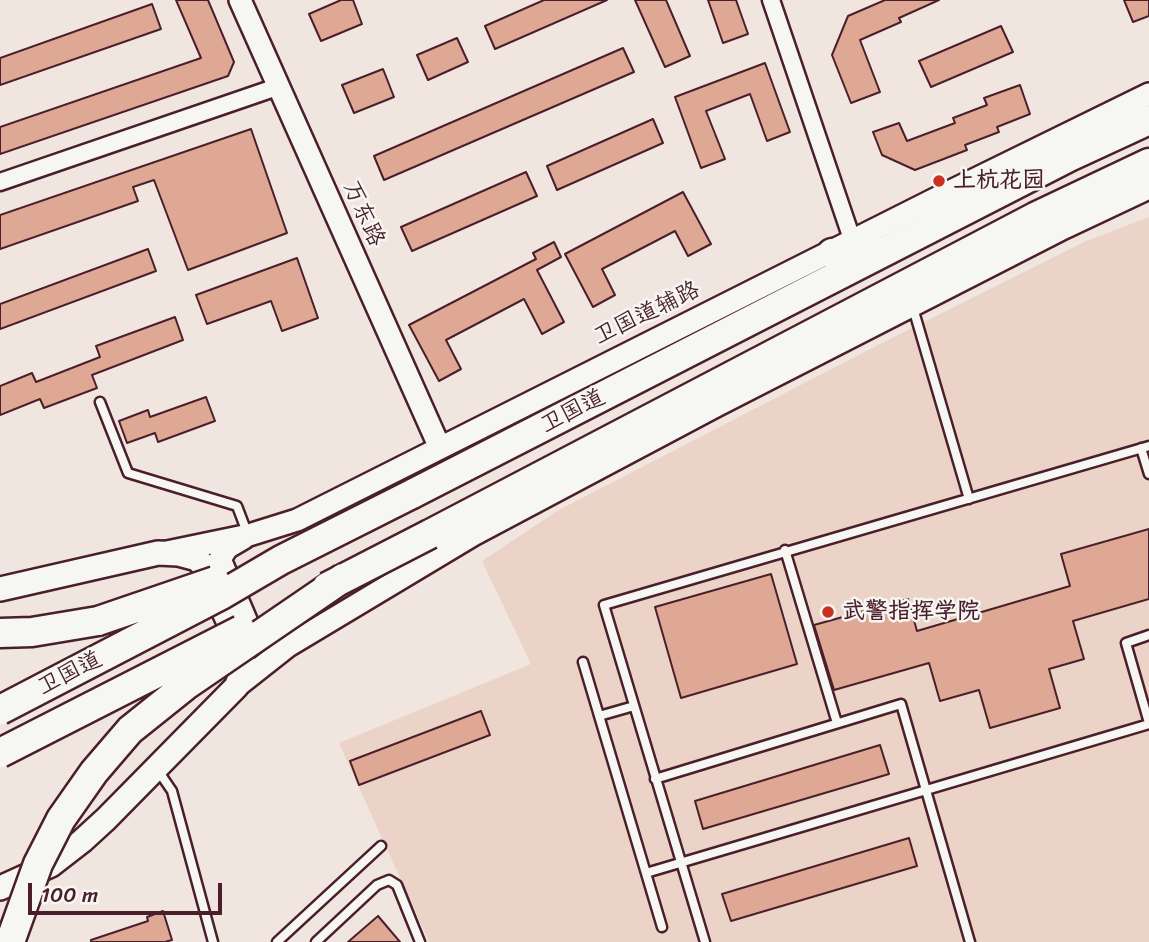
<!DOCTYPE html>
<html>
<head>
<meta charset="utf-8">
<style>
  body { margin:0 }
  #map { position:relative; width:1149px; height:942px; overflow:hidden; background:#f1e6df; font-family:Sriracha,sans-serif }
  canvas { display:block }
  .scale { position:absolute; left:28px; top:883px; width:194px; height:32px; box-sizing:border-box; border:4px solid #4a1f2b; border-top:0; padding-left:9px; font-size:21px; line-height:24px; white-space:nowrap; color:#4a1f2b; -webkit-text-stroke:5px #f6f6f2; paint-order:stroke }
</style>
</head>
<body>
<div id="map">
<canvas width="1149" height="942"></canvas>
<div class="scale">100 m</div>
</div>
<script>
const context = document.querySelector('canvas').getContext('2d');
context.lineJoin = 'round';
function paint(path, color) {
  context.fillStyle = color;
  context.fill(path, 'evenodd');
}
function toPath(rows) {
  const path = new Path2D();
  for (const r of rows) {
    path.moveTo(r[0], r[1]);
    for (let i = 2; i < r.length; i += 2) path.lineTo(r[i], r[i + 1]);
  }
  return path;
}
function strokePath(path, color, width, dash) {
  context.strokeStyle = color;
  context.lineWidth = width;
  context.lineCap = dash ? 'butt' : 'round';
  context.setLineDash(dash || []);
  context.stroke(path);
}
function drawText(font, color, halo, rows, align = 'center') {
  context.font = font + ' Sriracha,"LXGW WenKai TC",sans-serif';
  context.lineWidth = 5;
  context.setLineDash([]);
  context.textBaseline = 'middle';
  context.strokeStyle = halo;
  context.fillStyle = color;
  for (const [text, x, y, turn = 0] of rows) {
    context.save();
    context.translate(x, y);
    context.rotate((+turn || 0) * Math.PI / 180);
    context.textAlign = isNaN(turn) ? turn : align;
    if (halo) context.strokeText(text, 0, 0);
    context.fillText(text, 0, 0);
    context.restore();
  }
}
const built = toPath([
  [1149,217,1149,942,429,942,339,743,531,664,482,561,557,511,878,345,1086,241]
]);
const building = toPath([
  [176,0,208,0,234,62,228,76,0,154,0,127,201,58,176,0],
  [341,0,353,0,362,24,321,41,309,14,341,0],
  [544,0,607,0,495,49,485,26,544,0],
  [635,0,666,0,690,56,665,67,635,0],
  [708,0,736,0,748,34,723,43,708,0],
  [885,0,939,0,899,18,901,22,860,40,880,92,851,103,832,55,848,16,885,0],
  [1124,0,1149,0,1149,16,1133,22,1124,0],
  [152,4,161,29,0,85,0,58,152,4],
  [1001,26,1013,52,931,87,919,61,1001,26],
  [457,38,468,62,428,80,417,55,457,38],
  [623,48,634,72,384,180,374,156,623,48],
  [765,63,790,132,767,141,750,94,706,111,725,159,701,168,675,97,765,63],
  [383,69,394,97,354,113,342,85,383,69],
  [1020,85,1030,114,997,127,999,132,965,145,967,150,915,170,882,155,873,132,899,123,907,141,955,123,953,118,987,105,984,98,1020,85],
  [653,119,663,143,557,190,547,166,653,119],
  [251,129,287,233,188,270,154,180,133,187,138,201,0,249,0,215,251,129],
  [526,172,537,196,412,251,401,227,526,172],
  [683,192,711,244,688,256,675,231,602,269,615,295,593,307,565,254,683,192],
  [554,242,561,257,537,270,564,322,542,334,524,299,446,340,461,369,439,381,409,325,536,259,533,253,554,242],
  [148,249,156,271,0,329,0,304,148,249],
  [297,258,318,318,282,331,271,301,207,324,196,295,297,258],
  [175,317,183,340,92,375,97,388,44,408,40,399,0,415,0,386,32,373,36,382,100,357,96,346,175,317],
  [206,397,215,421,158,442,155,433,127,443,119,421,148,410,150,417,206,397],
  [1149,529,1149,599,1073,621,1084,659,1049,669,1060,708,990,728,979,690,940,701,929,663,834,690,814,625,908,599,917,631,1070,586,1061,554,1149,529],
  [771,574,797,664,681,698,655,607,771,574],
  [481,711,490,735,359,785,350,761,481,711],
  [880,745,889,774,703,829,695,801,880,745],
  [909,838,917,866,731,921,722,894,909,838],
  [163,911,172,940,165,942,91,942,91,940,148,921,147,917,163,911],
  [378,916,400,942,348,942,378,916]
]);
const lane = toPath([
  [913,308,969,499],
  [100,402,128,473,237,506,248,535],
  [1141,448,1149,474],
  [785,550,837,723],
  [1149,635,1126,643,1149,723],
  [583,662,662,927],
  [599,716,634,706],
  [157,769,172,791,213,942],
  [655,779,901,704,970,942],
  [646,873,1149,724],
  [277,942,381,846],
  [316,942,377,885,389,880,397,885,420,942],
  [705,942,604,605,1149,446]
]);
const street = toPath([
  [771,0,853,242],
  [0,182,277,87]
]);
const secondary = toPath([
  [240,0,440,448],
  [244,538,227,548,220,559,255,641],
  [167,552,249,535,297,520,947,193,1149,94],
  [236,687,288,646,473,535,716,406,1064,228,1149,188]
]);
const primary = toPath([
  [0,589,158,553,178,554,197,559,203,565,242,652,243,662,240,678,236,687,106,819,82,841,51,865,0,888]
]);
const highway = toPath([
  [832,253,878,252],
  [412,494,1069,157,1149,120],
  [430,534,1035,217,1149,163],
  [0,633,32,632,98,621]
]);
const highwayBridge = toPath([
  [327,587,430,534],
  [98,621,215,581],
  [0,710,223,594,281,560,412,494],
  [0,753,241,630],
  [10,942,38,864,61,819,94,772,130,730,185,686,343,578]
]);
const markers = [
  [939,181,7,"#c8321e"],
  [828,612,7,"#c8321e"]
];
const poiNames = [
  ["上杭花园",953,181],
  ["武警指挥学院",842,612]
];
const streetNames = [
  ["万东路",363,214,66],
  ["卫国道辅路",647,314,-26],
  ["卫国道",573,412,-27],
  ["卫国道",70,674,-27]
];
paint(built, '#ebd3c8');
paint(building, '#dea894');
strokePath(building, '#4a1f2b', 2);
strokePath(lane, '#4a1f2b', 13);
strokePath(street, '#4a1f2b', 21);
strokePath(secondary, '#4a1f2b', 26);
strokePath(primary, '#4a1f2b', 28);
strokePath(highway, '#4a1f2b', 33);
strokePath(lane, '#f6f6f2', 8);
strokePath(street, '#f6f6f2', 16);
strokePath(secondary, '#f6f6f2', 21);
strokePath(primary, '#f6f6f2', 23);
strokePath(highway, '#f6f6f2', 28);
strokePath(highwayBridge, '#4a1f2b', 33, []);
strokePath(highwayBridge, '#f6f6f2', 28);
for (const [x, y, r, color] of markers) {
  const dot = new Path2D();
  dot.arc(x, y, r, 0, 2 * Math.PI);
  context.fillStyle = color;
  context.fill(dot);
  strokePath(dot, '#f6f6f2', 2.5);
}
drawText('bold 23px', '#4a1f2b', '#f6f6f2', poiNames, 'left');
drawText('23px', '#4a1f2b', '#f6f6f2', streetNames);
</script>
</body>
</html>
